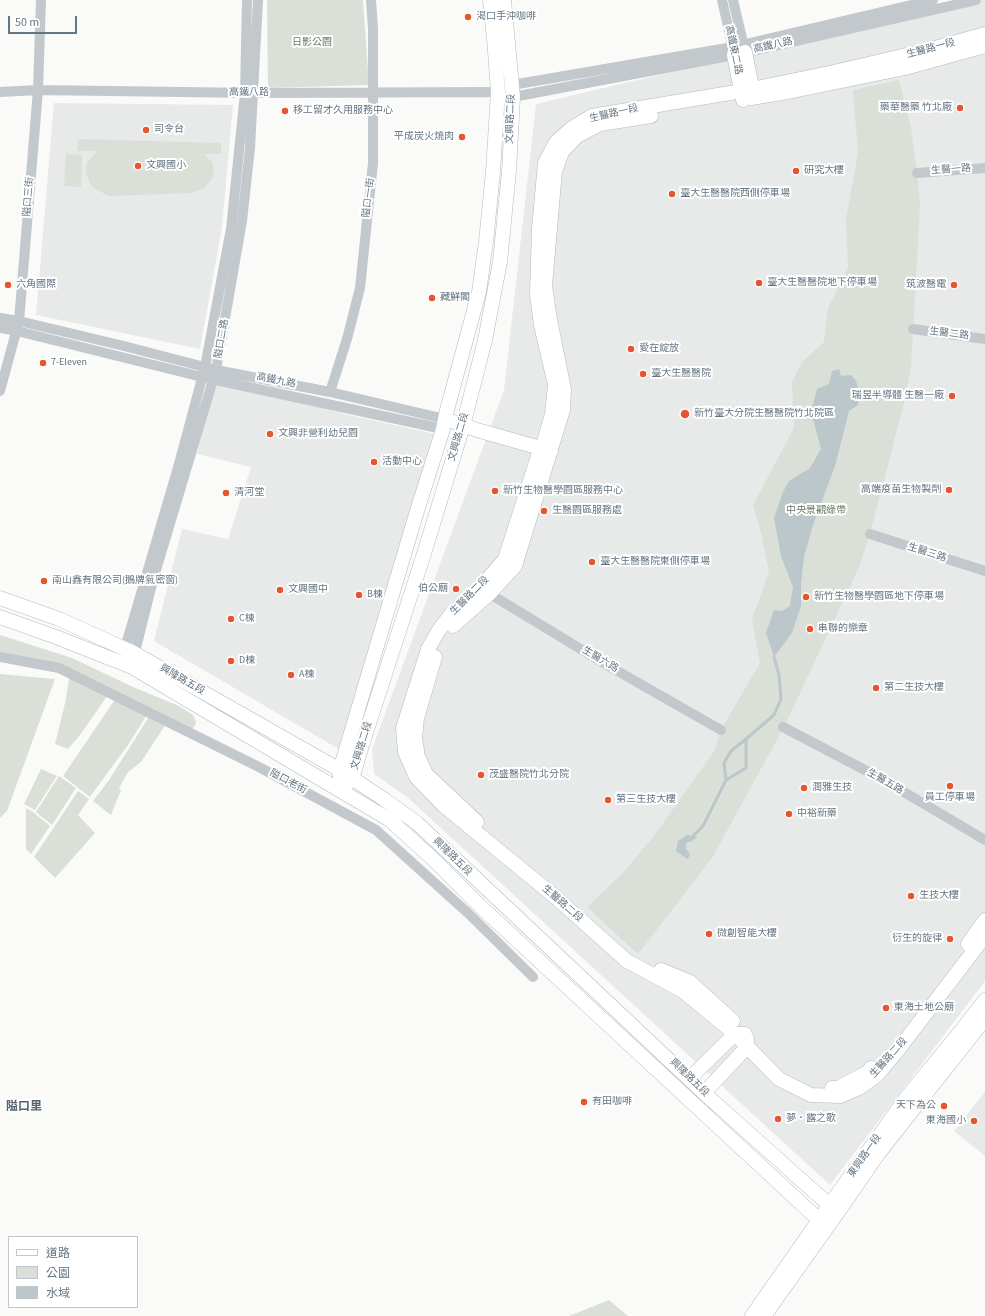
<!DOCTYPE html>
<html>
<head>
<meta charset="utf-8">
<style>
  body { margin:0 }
  #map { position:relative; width:985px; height:1316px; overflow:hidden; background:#fafaf8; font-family:"Source Sans 3","Noto Sans TC",sans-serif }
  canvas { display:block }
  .legend { position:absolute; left:8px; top:1236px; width:130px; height:72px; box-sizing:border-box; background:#fff; border:1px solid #c1c8cd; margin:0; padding:5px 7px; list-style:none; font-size:12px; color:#657683 }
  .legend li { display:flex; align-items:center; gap:8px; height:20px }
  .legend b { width:20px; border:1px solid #c1c8cd }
  .scale { position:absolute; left:8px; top:16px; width:69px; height:18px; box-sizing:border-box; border:2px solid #657683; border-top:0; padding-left:5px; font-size:12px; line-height:14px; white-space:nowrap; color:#657683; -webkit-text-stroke:3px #fff; paint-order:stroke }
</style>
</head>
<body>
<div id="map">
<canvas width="985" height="1316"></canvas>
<ul class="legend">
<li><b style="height:5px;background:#fff"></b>道路</li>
<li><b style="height:11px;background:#dadfd7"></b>公園</li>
<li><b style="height:11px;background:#bbc7cb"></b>水域</li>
</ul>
<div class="scale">50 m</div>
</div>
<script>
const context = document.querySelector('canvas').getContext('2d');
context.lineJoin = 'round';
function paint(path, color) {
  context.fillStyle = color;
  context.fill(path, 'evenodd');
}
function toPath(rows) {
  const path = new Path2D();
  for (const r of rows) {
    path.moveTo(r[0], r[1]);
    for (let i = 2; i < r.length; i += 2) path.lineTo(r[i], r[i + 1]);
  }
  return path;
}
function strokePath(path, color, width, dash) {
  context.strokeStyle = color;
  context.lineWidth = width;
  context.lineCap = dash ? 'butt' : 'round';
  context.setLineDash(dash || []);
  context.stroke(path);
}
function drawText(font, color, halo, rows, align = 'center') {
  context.font = font + ' "Source Sans 3","Noto Sans TC",sans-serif';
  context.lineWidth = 4;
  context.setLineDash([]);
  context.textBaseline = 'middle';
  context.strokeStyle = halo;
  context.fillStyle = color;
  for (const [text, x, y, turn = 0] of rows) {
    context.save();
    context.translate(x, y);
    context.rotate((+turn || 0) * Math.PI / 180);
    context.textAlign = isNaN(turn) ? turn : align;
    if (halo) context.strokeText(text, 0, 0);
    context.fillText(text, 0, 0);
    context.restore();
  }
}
const built = toPath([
  [975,0,985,0,985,981,830,1185,407,797,374,774,372,749,504,390,536,104],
  [54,103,233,105,222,227,200,349,36,315],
  [214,378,344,414,440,435,342,751,154,641,182,529,228,539,251,467,197,454],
  [985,1092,985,1156,954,1131]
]);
const green = toPath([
  [267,0,363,0,369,85,268,88],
  [899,80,911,128,917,173,920,204,911,367,905,399,874,519,860,565,784,727,712,858,638,954,587,907,622,874,654,836,715,750,721,730,760,663,752,619,769,572,761,532,753,505,794,428,792,383,801,363,824,342,828,308,848,268,846,219,858,153,853,90],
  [78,139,221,143,221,154,204,154,212,162,214,171,212,179,204,188,191,193,108,196,91,186,86,172,87,163,97,151,77,151],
  [66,154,82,155,81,187,64,186],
  [0,635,72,658,133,687,179,706,193,715,196,722,195,726,192,729,59,664,0,654],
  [70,671,110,692,80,735,68,749,55,744,66,699],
  [0,674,55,679,7,811,0,818],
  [118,695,150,710,128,745,90,797,63,776],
  [152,712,168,721,141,762,128,772,119,788,121,790,111,815,93,801,109,780],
  [41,769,57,776,35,810,24,804],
  [59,776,76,788,52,825,36,812],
  [78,791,89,799,78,815,95,833,55,878,34,857],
  [26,808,33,812,50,826,31,854,26,849],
  [609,1300,628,1316,569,1316]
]);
const water = toPath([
  [839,369,841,376,851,375,856,381,860,394,858,405,849,411,835,466,813,525,804,557,801,585,801,606,792,633,774,657,766,633,774,610,782,611,790,606,793,587,781,556,774,518,783,492,789,481,810,468,821,449,811,412,817,389,829,384,832,371],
  [687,835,697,837,692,841,686,843,686,849,690,854,688,859,683,856,676,851,678,841]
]);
const stream = toPath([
  [726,780,746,768,746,739],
  [693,836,703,826,726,780,724,763,731,751,746,739,774,715,781,699,779,675,774,657]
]);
const street = toPath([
  [722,0,734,53],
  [733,0,745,51],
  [507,87,512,85,733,47,933,0],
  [0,92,38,90,253,93,498,92,513,97,734,55,976,0],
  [917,173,985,168],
  [0,318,19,321,124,346,216,370,330,392,445,419],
  [0,328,17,331,202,377,443,429],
  [913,329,985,339],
  [0,391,19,321,38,90,41,0],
  [330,392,347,339,360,288,373,163,373,29,371,0],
  [870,534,985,571],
  [485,591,607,665,721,730],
  [123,655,179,464,205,367,231,229,245,93,247,0],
  [0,657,59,668,259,767,376,830,469,914,533,977],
  [133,660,153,580,216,370,242,221,250,148,258,0],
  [783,727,882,779,985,840]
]);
const secondary = toPath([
  [985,34,928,50,834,72,742,91,592,116,572,128,556,142,545,163,539,229,537,295,541,325,555,385,552,414,542,449,538,456,505,559,480,588,452,613,439,630,428,649,403,728,405,752,416,777,443,805,553,895,627,961,683,991,735,1034,779,1079,811,1095,840,1096,859,1088,877,1075,898,1050,985,936],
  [745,52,754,97],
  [734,55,743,100],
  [751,98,788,92,905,68,985,46],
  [454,422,477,430,551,451],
  [0,598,59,619,134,653,340,770,385,800,417,823,704,1093,837,1212],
  [0,617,56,637,132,667,390,820,433,859,480,906,819,1220,827,1227],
  [453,626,489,594,515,566,563,410,564,389,550,320,545,286,555,171,562,152,577,136,600,124,651,116],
  [435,657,417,718,415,738,418,757,426,774,477,822],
  [340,778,340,770,417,511,443,429,447,410,479,292,486,242,493,172,498,92,494,38,490,0],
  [346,785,352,779,363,742,423,557,463,426,485,340,500,262,509,171,513,97,504,0],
  [968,944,985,920],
  [661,970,690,982,733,1021],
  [690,1078,735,1034,745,1034],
  [832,1088,838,1088,868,1072,871,1068],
  [704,1093,747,1047,747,1038],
  [752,1316,819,1220,906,1098,961,1031,985,1000],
  [764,1316,843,1205,878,1154,985,1019]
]);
const markers = [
  [468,17,4,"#e4572e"],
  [960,108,4,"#e4572e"],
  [285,111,4,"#e4572e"],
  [146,130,4,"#e4572e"],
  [462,137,4,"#e4572e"],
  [138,166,4,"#e4572e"],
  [796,171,4,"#e4572e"],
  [672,194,4,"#e4572e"],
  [759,283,4,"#e4572e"],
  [8,285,4,"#e4572e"],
  [954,285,4,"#e4572e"],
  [432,298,4,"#e4572e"],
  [631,349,4,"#e4572e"],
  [43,363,4,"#e4572e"],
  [643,374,4,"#e4572e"],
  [952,396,4,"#e4572e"],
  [685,414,5,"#e4572e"],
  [270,434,4,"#e4572e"],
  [374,462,4,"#e4572e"],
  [949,490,4,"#e4572e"],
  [495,491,4,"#e4572e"],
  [226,493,4,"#e4572e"],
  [544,511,4,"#e4572e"],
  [592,562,4,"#e4572e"],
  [44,581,4,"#e4572e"],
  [456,589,4,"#e4572e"],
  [280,590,4,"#e4572e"],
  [359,595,4,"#e4572e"],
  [806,597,4,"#e4572e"],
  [231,619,4,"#e4572e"],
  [810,629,4,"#e4572e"],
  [231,661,4,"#e4572e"],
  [291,675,4,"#e4572e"],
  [876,688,4,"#e4572e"],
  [481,775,4,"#e4572e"],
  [950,786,4,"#e4572e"],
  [804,788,4,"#e4572e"],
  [608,800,4,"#e4572e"],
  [789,814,4,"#e4572e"],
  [911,896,4,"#e4572e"],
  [709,934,4,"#e4572e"],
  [950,939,4,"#e4572e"],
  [886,1008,4,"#e4572e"],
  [584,1102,4,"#e4572e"],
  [944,1106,4,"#e4572e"],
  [778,1119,4,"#e4572e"],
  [974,1121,4,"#e4572e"]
];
const poiNames = [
  ["渴口手沖咖啡",476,17],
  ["藥華醫藥 竹北廠",952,108,"right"],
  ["移工留才久用服務中心",293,111],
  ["司令台",154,130],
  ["平成炭火燒肉",454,137,"right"],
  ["文興國小",146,166],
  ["研究大樓",804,171],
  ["臺大生醫醫院西側停車場",680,194],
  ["臺大生醫醫院地下停車場",767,283],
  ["六角國際",16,285],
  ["筑波醫電",946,285,"right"],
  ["藏鮮閣",440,298],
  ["愛在綻放",639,349],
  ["7-Eleven",51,363],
  ["臺大生醫醫院",651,374],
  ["瑞昱半導體 生醫一廠",944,396,"right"],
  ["新竹臺大分院生醫醫院竹北院區",694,414],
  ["文興非營利幼兒園",278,434],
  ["活動中心",382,462],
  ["高端疫苗生物製劑",941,490,"right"],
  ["新竹生物醫學園區服務中心",503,491],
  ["清河堂",234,493],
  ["生醫園區服務處",552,511],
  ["臺大生醫醫院東側停車場",600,562],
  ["南山鑫有限公司(鵝牌氣密窗)",52,581],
  ["伯公廟",448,589,"right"],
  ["文興國中",288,590],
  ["B棟",367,595],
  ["新竹生物醫學園區地下停車場",814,597],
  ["C棟",239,619],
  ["串聯的樂章",818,629],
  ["D棟",239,661],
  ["A棟",299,675],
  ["第二生技大樓",884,688],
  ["茂盛醫院竹北分院",489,775],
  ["潤雅生技",812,788],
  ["員工停車場",950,798,"center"],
  ["第三生技大樓",616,800],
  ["中裕新藥",797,814],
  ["生技大樓",919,896],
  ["微創智能大樓",717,934],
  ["衍生的旋律",942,939,"right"],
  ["東海土地公廟",894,1008],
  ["有田咖啡",592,1102],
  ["天下為公",936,1106,"right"],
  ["夢．露之歌",786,1119],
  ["東海國小",966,1121,"right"]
];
const parkNames = [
  ["日影公園",312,43],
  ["中央景觀綠帶",816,511]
];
const streetNames = [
  ["高鐵八路",773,46,-12],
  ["生醫路一段",931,49,-15],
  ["高鐵東二路",733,50,78],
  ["高鐵八路",249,93],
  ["生醫路一段",614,114,-13],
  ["文興路二段",511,119,-88],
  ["生醫一路",951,170,-4],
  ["隘口三街",29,197,-85],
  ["隘口一街",369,198,-83],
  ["生醫二路",949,334,7],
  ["隘口二路",222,339,-80],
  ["高鐵九路",276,381,11],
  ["文興路二段",459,437,-74],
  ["生醫三路",927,553,18],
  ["生醫路二段",470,596,-45],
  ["生醫六路",600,660,31],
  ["興隆路五段",182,680,30],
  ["文興路二段",362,746,-73],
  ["隘口老街",288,782,28],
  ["生醫五路",885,782,30],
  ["興隆路五段",452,857,44],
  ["生醫路二段",562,904,41],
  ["生醫路二段",889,1058,-48],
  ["興隆路五段",689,1078,44],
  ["東興路一段",865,1156,-55]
];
const quarterNames = [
  ["隘口里",24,1107]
];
paint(built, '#e8e9e9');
paint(green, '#dadfd7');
paint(water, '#bbc7cb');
strokePath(stream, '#bbc7cb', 3);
strokePath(secondary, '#b3babf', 15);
strokePath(street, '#c3c8cc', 10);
strokePath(secondary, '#fff', 14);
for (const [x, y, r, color] of markers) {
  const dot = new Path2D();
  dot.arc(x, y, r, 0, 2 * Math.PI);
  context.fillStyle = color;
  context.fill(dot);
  strokePath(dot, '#fff', 1.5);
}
drawText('10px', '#657683', '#fff', poiNames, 'left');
drawText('10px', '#687a64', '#fff', parkNames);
drawText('10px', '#657683', '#fff', streetNames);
drawText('bold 12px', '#57646e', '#fff', quarterNames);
</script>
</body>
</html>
